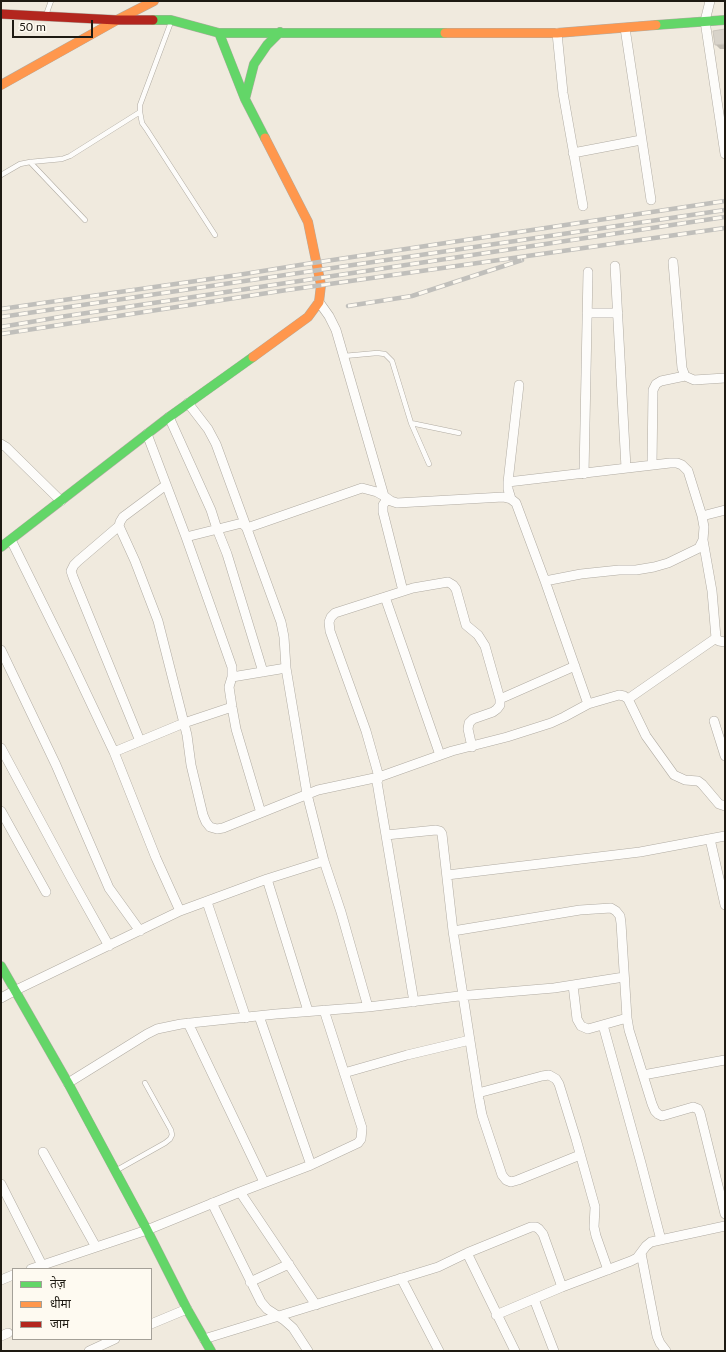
<!DOCTYPE html>
<html>
<head>
<meta charset="utf-8">
<style>
  body { margin:0 }
  #map { position:relative; width:726px; height:1352px; overflow:hidden; background:#f0eade; font-family:Lato,"Noto Sans Devanagari",sans-serif }
  canvas { display:block }
  .frame { position:absolute; inset:0; border:2px solid #1e1a12; pointer-events:none }
  .legend { position:absolute; left:12px; top:1268px; width:140px; height:72px; box-sizing:border-box; background:#fefaf1; border:1px solid #a4a098; margin:0; padding:5px 7px; list-style:none; font-size:12px; color:#1e1a12 }
  .legend li { display:flex; align-items:center; gap:8px; height:20px }
  .legend b { width:20px; border:1px solid #a4a098 }
  .scale { position:absolute; left:12px; top:20px; width:81px; height:18px; box-sizing:border-box; border:2px solid #1e1a12; border-top:0; padding-left:5px; font-size:12px; line-height:14px; white-space:nowrap; color:#1e1a12; -webkit-text-stroke:3px #fefaf1; paint-order:stroke }
</style>
</head>
<body>
<div id="map">
<canvas width="726" height="1352"></canvas>
<div class="frame"></div>
<ul class="legend">
<li><b style="height:5px;background:#63d668"></b>तेज़</li>
<li><b style="height:5px;background:#ff974d"></b>धीमा</li>
<li><b style="height:5px;background:#b3261e"></b>जाम</li>
</ul>
<div class="scale">50 m</div>
</div>
<script>
const context = document.querySelector('canvas').getContext('2d');
context.lineJoin = 'round';
function paint(path, color) {
  context.fillStyle = color;
  context.fill(path, 'evenodd');
}
function toPath(rows) {
  const path = new Path2D();
  for (const r of rows) {
    path.moveTo(r[0], r[1]);
    for (let i = 2; i < r.length; i += 2) path.lineTo(r[i], r[i + 1]);
  }
  return path;
}
function strokePath(path, color, width, dash) {
  context.strokeStyle = color;
  context.lineWidth = width;
  context.lineCap = dash ? 'butt' : 'round';
  context.setLineDash(dash || []);
  context.stroke(path);
}
const shadow = toPath([
  [725,30,725,49,720,49,716,45,714,32]
]);
const building = toPath([
  [725,29,725,44,715,45,713,31,725,29]
]);
const lane = toPath([
  [46,15,51,1],
  [171,22,140,105,140,112,142,123,147,130,215,235],
  [30,162,85,220],
  [1,175,20,164,30,162,62,159,70,156,140,112],
  [344,356,377,353,385,354,392,361,411,423,429,464],
  [411,423,459,433],
  [117,1170,165,1143,170,1139,172,1135,171,1130,145,1083]
]);
const street = toPath([
  [710,1,705,21,725,154],
  [625,28,651,200],
  [557,33,563,93,583,206],
  [573,153,641,140],
  [673,262,682,368,685,376,694,380,725,378],
  [615,266,626,468],
  [319,302,329,316,336,330,384,496,391,501,397,503,503,497,511,499,516,503,545,581,588,704],
  [587,313,618,313],
  [188,403,208,429,216,444,281,622,284,637,286,668,307,794,324,861,341,912,368,1007],
  [169,417,211,510,217,529,227,554,263,672],
  [147,434,186,537,232,667,232,677,229,687,232,707,236,729,261,813],
  [1,444,6,447,61,501],
  [652,465,653,390,656,384,661,381,685,376],
  [584,474,588,272],
  [508,482,670,463,677,463,682,465,688,471,702,516,704,527,703,540,699,548,668,563,654,567,636,570,619,570,581,574,545,581],
  [166,485,123,517,120,522,119,526,135,561,158,621,187,735,191,765,203,815,206,822,210,827,217,829,223,828,318,790,379,777,452,751,507,737,551,723,564,717,588,704,619,695,624,696,628,699,646,736,674,775,685,780,698,781,702,784,719,804,725,806],
  [387,499,383,505,383,512,403,591],
  [511,499,508,489,508,482,519,385],
  [702,516,725,510],
  [119,526,78,561,74,565,71,571,73,577,140,741],
  [186,537,242,523,247,528,362,488,377,492,384,496],
  [11,540,70,659,114,752,156,858,180,911],
  [703,540,712,591,716,638,719,641,725,642],
  [385,597,440,755],
  [1,650,56,765,109,888,140,931],
  [232,677,286,668],
  [500,699,575,666],
  [628,699,716,638],
  [714,721,725,756],
  [1,748,71,878,109,946],
  [114,752,184,723,232,707],
  [1,811,46,892],
  [386,835,436,830,440,831,442,834,453,931,479,1099,482,1115,502,1175,506,1180,511,1182,518,1180,580,1155],
  [710,839,725,905],
  [447,875,640,852,725,836],
  [267,879,308,1011],
  [207,902,246,1018],
  [453,931,580,910,611,908,616,911,620,916,621,923,627,1018,629,1030,652,1104,655,1111,658,1114,662,1116,693,1107,698,1109,700,1113,725,1214],
  [573,985,577,1019,581,1026,588,1029,627,1018],
  [1,998,14,991,180,911,267,879,324,861],
  [414,1002,377,782,379,777,366,731,330,631,329,622,331,617,335,613,413,588,448,582,453,585,456,589,466,625,478,635,485,646,500,699,500,705,497,709,493,712,473,719,469,723,468,729,472,747],
  [259,1016,311,1165],
  [188,1023,264,1182],
  [603,1025,641,1163,661,1240],
  [344,1073,407,1055,470,1040],
  [643,1075,725,1060],
  [68,1083,147,1034,157,1029,181,1024,276,1014,368,1007,459,996,554,988,624,977],
  [478,1093,542,1076,549,1075,556,1079,559,1084,576,1139,595,1207,594,1227,596,1236,608,1270],
  [43,1152,96,1247],
  [1,1184,42,1265],
  [240,1192,316,1305],
  [212,1203,261,1302,267,1309,284,1320,293,1328,308,1351],
  [467,1253,515,1351],
  [641,1253,657,1336,660,1343,666,1351],
  [31,1269,147,1230,240,1192,311,1165,358,1143,361,1139,362,1128,324,1010],
  [401,1278,439,1351],
  [1,1280,13,1275],
  [250,1282,289,1264],
  [534,1299,554,1351],
  [496,1315,562,1287,631,1261,637,1258,646,1246,651,1242,725,1226],
  [151,1324,187,1309],
  [1,1336,8,1333],
  [204,1339,438,1267,467,1253,531,1227,536,1227,539,1229,543,1234,562,1287],
  [89,1351,115,1339]
]);
const fast = toPath([
  [153,20,171,20,219,33,445,33],
  [656,25,725,20],
  [219,33,245,99,265,138],
  [245,99,254,64,267,45,280,32],
  [1,547,169,417,253,357],
  [1,966,68,1083,147,1230,187,1309,211,1351]
]);
const slow = toPath([
  [445,33,557,33,656,25],
  [1,85,117,20,154,1],
  [253,357,308,317,319,302,321,285,308,222,265,138]
]);
const jam = toPath([
  [1,14,117,20,153,20]
]);
const rail = toPath([
  [348,306,412,296,522,260],
  [1,309,238,275,306,264,725,201],
  [1,317,725,210],
  [1,327,60,317,725,217],
  [1,334,287,290,725,228]
]);
paint(shadow, '#0003');
paint(building, '#d8d3ca');
strokePath(building, '#cac5bc', 1);
strokePath(lane, '#b0aba2', 5.5);
strokePath(street, '#b0aba2', 10);
strokePath(fast, '#b0aba2', 10);
strokePath(slow, '#b0aba2', 10);
strokePath(jam, '#b0aba2', 10);
strokePath(lane, '#fdfcfa', 4.5);
strokePath(street, '#fdfcfa', 9);
strokePath(fast, '#63d668', 9);
strokePath(slow, '#ff974d', 9);
strokePath(jam, '#b3261e', 9);
strokePath(rail, '#c0bfbb', 4.5);
strokePath(rail, '#fefaf1', 3, [9]);
</script>
</body>
</html>
